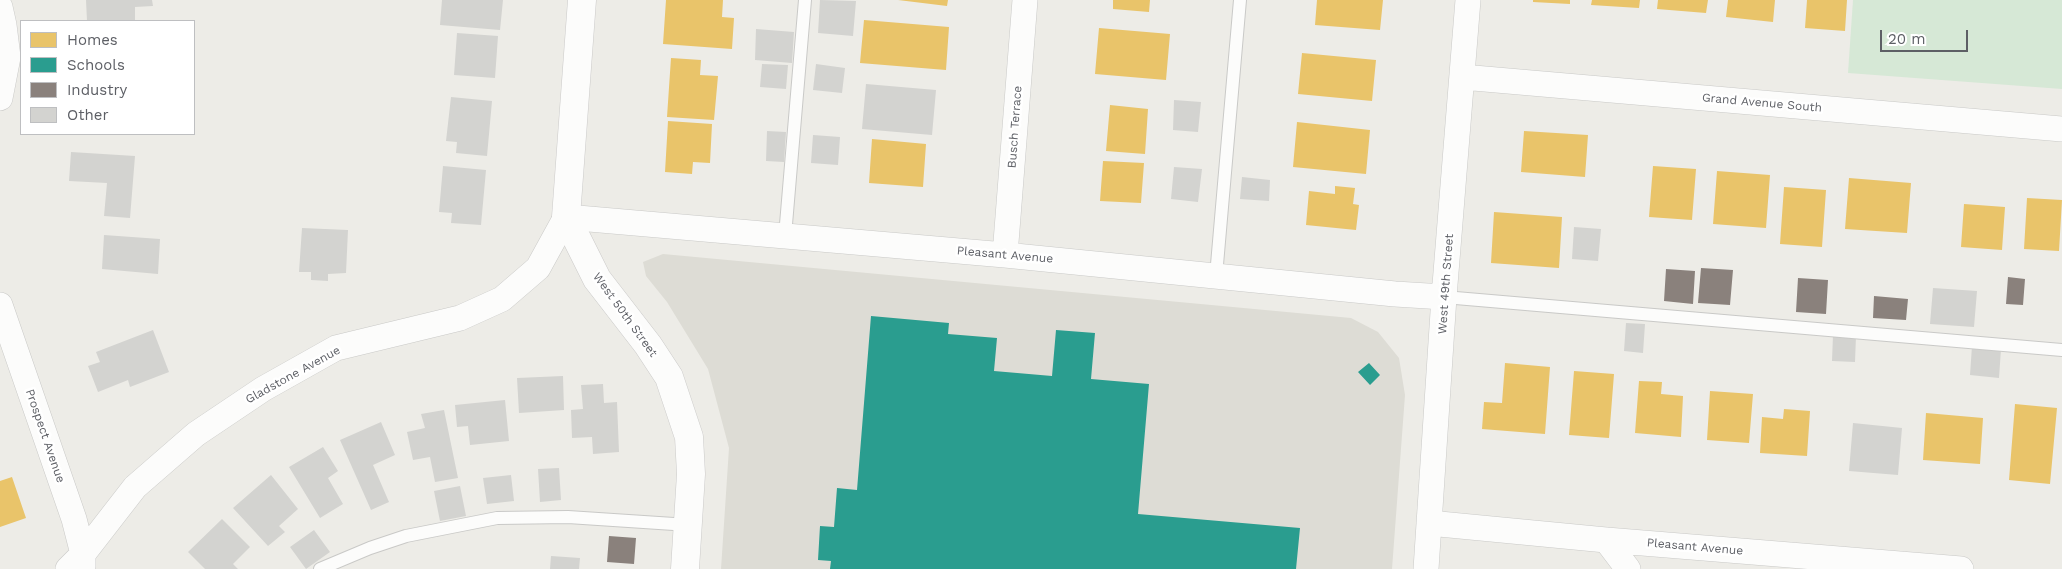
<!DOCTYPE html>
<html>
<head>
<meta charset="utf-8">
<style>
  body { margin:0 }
  #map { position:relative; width:2062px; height:569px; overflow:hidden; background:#edece7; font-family:"Work Sans",sans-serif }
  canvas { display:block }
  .legend { position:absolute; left:20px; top:20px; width:175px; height:115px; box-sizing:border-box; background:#fff; border:1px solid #bebfc1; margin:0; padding:6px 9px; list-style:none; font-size:15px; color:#5d5f65 }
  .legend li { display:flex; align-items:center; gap:10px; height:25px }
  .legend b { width:25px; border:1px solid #bebfc1 }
  .scale { position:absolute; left:1880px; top:30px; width:88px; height:22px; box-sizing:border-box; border:2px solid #5d5f65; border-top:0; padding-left:6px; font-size:15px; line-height:18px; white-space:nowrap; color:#5d5f65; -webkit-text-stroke:4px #fff; paint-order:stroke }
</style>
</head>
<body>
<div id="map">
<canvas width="2062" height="569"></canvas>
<ul class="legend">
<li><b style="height:14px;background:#e9c46a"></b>Homes</li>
<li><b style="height:14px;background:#2a9d8f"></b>Schools</li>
<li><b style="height:14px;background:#8a817c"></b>Industry</li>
<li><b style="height:14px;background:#d3d3d0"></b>Other</li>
</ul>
<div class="scale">20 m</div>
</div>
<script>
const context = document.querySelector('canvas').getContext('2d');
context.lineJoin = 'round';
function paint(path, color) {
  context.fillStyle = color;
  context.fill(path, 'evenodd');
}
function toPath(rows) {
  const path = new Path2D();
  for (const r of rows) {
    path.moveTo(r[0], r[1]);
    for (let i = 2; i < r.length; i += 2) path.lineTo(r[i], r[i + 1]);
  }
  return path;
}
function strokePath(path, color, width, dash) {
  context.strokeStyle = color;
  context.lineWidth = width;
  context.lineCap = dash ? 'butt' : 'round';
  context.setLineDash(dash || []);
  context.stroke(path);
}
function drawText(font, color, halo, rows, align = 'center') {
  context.font = font + ' "Work Sans",sans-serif';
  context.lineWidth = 5;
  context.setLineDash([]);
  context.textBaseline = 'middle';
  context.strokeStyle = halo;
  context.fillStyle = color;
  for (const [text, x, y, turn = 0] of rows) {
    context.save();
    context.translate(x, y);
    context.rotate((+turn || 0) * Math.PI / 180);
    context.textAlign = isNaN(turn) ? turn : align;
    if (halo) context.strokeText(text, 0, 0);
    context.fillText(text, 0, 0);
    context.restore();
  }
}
const education = toPath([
  [663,254,1351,318,1378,332,1399,358,1405,395,1392,569,721,569,729,448,708,369,667,302,646,276,643,262]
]);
const green = toPath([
  [1853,0,2062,0,2062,89,1848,73]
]);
const homes = toPath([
  [666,0,723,0,722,17,734,18,732,49,663,44],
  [898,0,948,0,947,6],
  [1113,0,1150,0,1149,12,1113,9],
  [1317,0,1383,0,1380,30,1315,25],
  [1533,0,1570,0,1570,4,1533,2],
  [1592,0,1640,0,1639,8,1591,5],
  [1658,0,1708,0,1706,13,1657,9],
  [1728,0,1775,0,1773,22,1726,17],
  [1807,0,1847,0,1845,31,1805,28],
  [864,20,949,27,946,70,860,63],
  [1099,28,1170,34,1166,80,1095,74],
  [1302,53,1376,60,1372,101,1298,94],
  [671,58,701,60,700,75,718,76,714,120,667,117],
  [1110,105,1148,109,1145,154,1106,151],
  [668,121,712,124,710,163,693,162,692,174,665,172],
  [1297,122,1370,130,1366,174,1293,167],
  [1524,131,1588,135,1585,177,1521,172],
  [872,139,926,144,923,187,869,183],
  [1103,161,1144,163,1141,203,1100,201],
  [1653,166,1696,169,1692,220,1649,217],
  [1717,171,1770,175,1766,228,1713,224],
  [1849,178,1911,183,1907,233,1845,229],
  [1335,186,1355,188,1353,204,1359,205,1356,230,1306,225,1309,191,1335,194],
  [1784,187,1826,190,1822,247,1780,244],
  [2027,198,2062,200,2059,251,2024,249],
  [1964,204,2005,207,2002,250,1961,247],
  [1494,212,1562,217,1559,268,1491,263],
  [1505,363,1550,367,1545,434,1482,429,1484,402,1502,403],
  [1574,371,1614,374,1609,438,1569,435],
  [1639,381,1662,382,1661,394,1683,396,1681,437,1635,433],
  [1710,391,1753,394,1749,443,1707,440],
  [2015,404,2057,408,2050,484,2009,480],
  [1784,409,1810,411,1807,456,1760,453,1762,417,1783,419],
  [1926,413,1983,418,1980,464,1923,460],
  [12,477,26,518,0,527,0,481]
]);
const schools = toPath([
  [871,316,949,323,948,334,997,338,994,371,1052,376,1056,330,1095,333,1091,379,1149,384,1138,514,1300,528,1296,569,830,569,831,561,818,560,820,526,834,527,837,488,857,490],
  [1369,363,1380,375,1370,385,1358,372]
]);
const industry = toPath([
  [1701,268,1733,270,1730,305,1698,303],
  [1666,269,1695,271,1693,304,1664,301],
  [2008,277,2025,279,2023,305,2006,304],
  [1798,278,1828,280,1826,314,1796,312],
  [1874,296,1908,299,1906,320,1873,318],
  [609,536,636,538,634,564,607,562]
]);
const building = toPath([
  [86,0,152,0,153,6,135,7,135,21,87,21],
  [442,0,503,0,500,30,440,25],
  [820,0,856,1,853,36,818,33],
  [756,29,794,32,792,63,755,60],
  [457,33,498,36,495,78,454,75],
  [762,64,788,65,786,89,760,87],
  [816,64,845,68,842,93,813,90],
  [866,84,936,90,932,135,862,129],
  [451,97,492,101,487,156,456,153,457,142,446,141],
  [1174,100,1201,102,1198,132,1173,130],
  [767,131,786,132,784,162,766,161],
  [813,135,840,137,838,165,811,163],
  [71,152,135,156,130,218,104,216,107,183,69,181],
  [443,166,486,170,481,225,451,223,452,213,439,212],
  [1174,167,1202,169,1198,202,1171,199],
  [1242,177,1270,180,1269,201,1240,199],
  [1574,227,1601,229,1598,261,1572,259],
  [302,228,348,230,346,273,328,274,328,281,311,280,311,272,299,272],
  [104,235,160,239,158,274,102,269],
  [1933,288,1977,291,1974,327,1930,324],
  [1626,323,1645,324,1643,353,1624,351],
  [153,330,169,372,130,387,128,380,98,392,88,366,100,362,96,352],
  [1833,335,1856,336,1855,362,1832,361],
  [1972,346,2001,349,1999,378,1970,375],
  [563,376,564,410,519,413,517,378],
  [603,384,604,403,617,402,619,452,593,454,592,437,572,438,571,410,583,409,581,385],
  [505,400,509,441,470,445,468,426,457,427,455,405],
  [444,410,458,478,435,482,430,457,413,460,407,432,425,428,421,414],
  [381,422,395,455,373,465,389,502,371,510,340,440],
  [1853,423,1902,428,1898,475,1849,471],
  [323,447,338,471,328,478,343,504,320,518,289,467],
  [559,468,561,500,540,502,538,469],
  [271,475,298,509,279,526,285,532,268,546,233,508],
  [511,475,514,501,487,504,483,478],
  [460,486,466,516,440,521,434,491],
  [222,519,250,547,233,564,238,569,205,569,188,552],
  [314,530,330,552,306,569,290,547],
  [551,556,580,558,579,569,550,569]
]);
const lane = toPath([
  [785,236,805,0],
  [1216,276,1240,0],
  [1444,297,2062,350],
  [320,569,370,548,406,536,497,518,568,517,689,525]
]);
const street = toPath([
  [0,7,4,25,8,57,0,98],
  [1462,77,2062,129],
  [1005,255,1025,0],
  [0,305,74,519,83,554,83,566],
  [1429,523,1606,540,1961,569],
  [1606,540,1628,569],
  [68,569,83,554,135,487,196,434,263,389,336,348,460,318,502,299,538,268,566,217,1005,255,1395,294,1444,297],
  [1426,569,1444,297,1468,0]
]);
const secondary = toPath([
  [582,0,566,217,597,279,648,345,669,377,689,437,691,474,685,569]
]);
const streetNames = [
  ["Grand Avenue South",1762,103,5],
  ["Busch Terrace",1015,127,-86],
  ["Pleasant Avenue",1005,255,5],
  ["West 49th Street",1446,284,-86],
  ["West 50th Street",625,315,54],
  ["Gladstone Avenue",293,375,-29],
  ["Prospect Avenue",45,436,71],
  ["Pleasant Avenue",1695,547,5]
];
paint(education, '#dddcd5');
paint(green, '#d6e8d6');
paint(homes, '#e9c46a');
paint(schools, '#2a9d8f');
paint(industry, '#8a817c');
paint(building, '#d3d3d0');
strokePath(lane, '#c9c9c7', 14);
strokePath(street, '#c9c9c7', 26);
strokePath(secondary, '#cac9c8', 29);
strokePath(lane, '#fcfcfb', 12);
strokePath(street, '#fcfcfb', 25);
strokePath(secondary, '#fcfcfb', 28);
drawText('12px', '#5d5f65', '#fff', streetNames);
</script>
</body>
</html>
